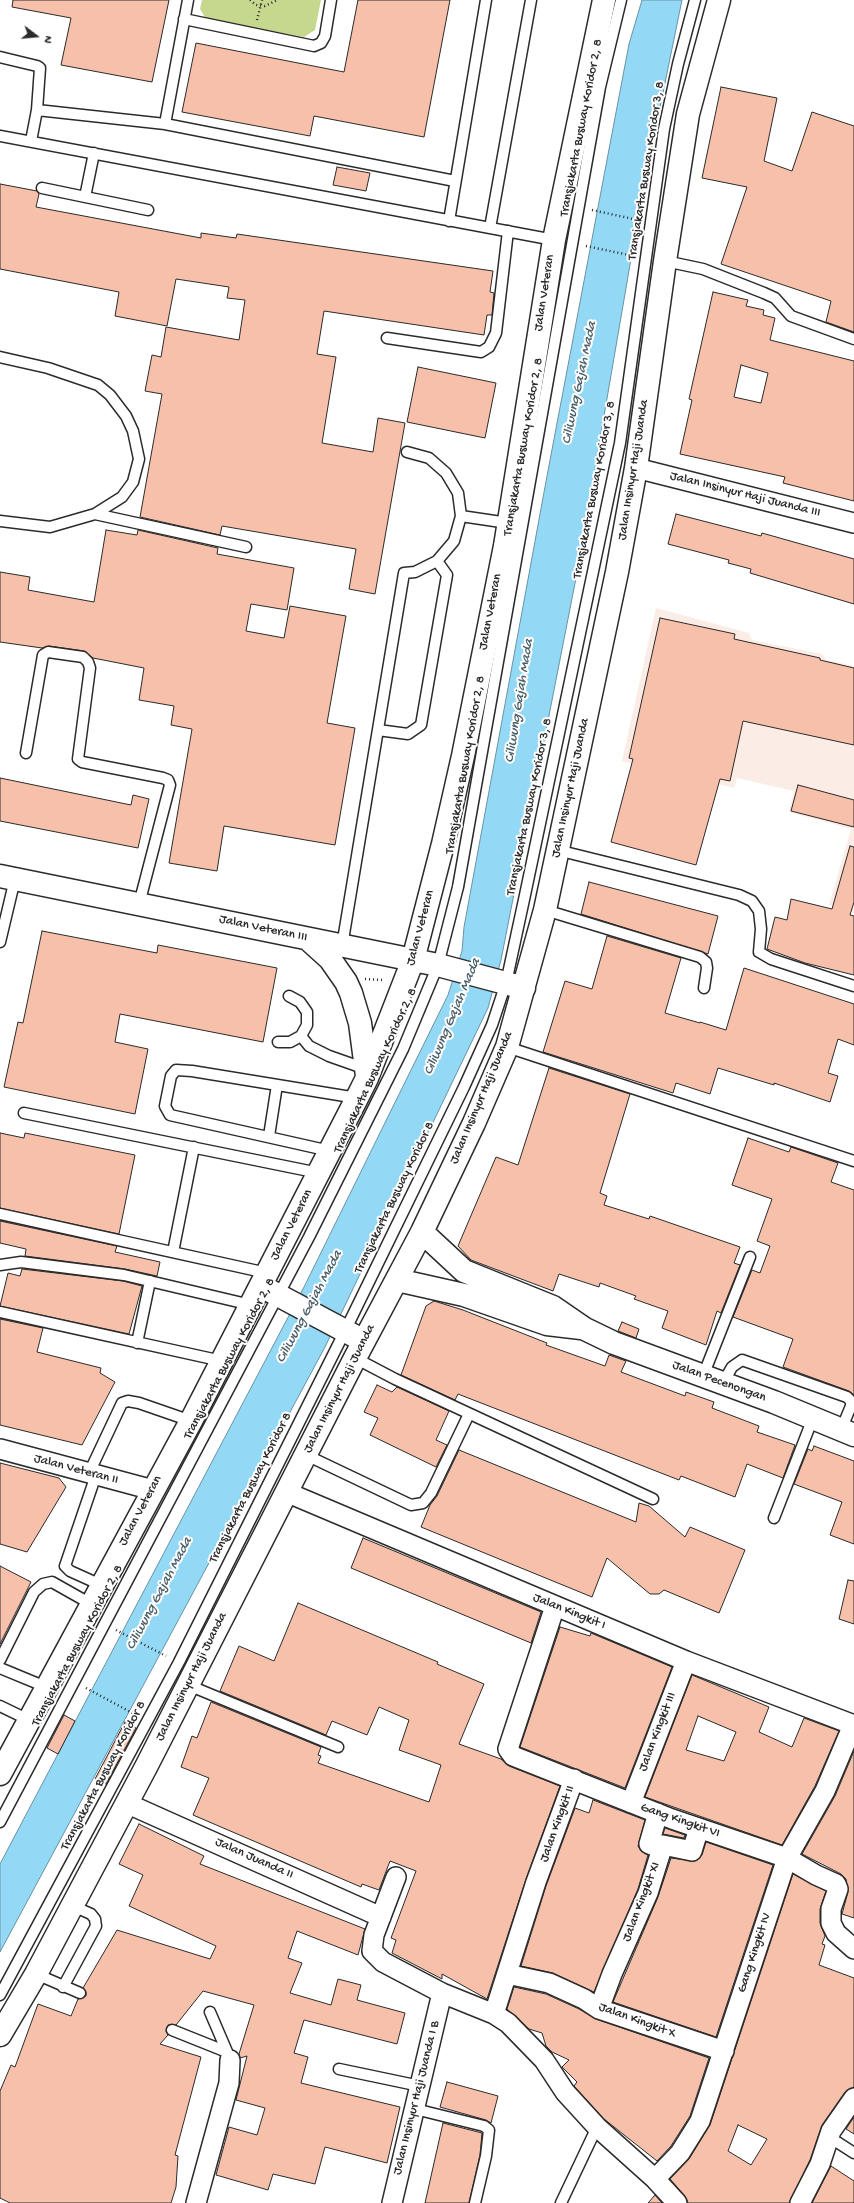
<!DOCTYPE html>
<html>
<head>
<meta charset="utf-8">
<style>
  body { margin:0 }
  #map { position:relative; width:854px; height:2203px; overflow:hidden; background:#fff; font-family:"Gochi Hand",sans-serif }
  canvas { display:block }
  .north { position:absolute; left:16px; top:16px; width:40px; height:40px; -webkit-text-stroke:3px #fff; paint-order:stroke; rotate:106deg; font-size:11px; font-weight:700; line-height:16px; text-align:center; color:#2b2b2b }
  .north::after { content:''; display:block; margin:auto; width:14px; height:18px; background:#2b2b2b; clip-path:polygon(50% 0,100% 100%,50% 72%,0 100%) }
</style>
</head>
<body>
<div id="map">
<canvas width="854" height="2203"></canvas>
<div class="north">N</div>
</div>
<script>
const context = document.querySelector('canvas').getContext('2d');
context.lineJoin = 'round';
function paint(path, color) {
  context.fillStyle = color;
  context.fill(path, 'evenodd');
}
function toPath(rows) {
  const path = new Path2D();
  for (const r of rows) {
    path.moveTo(r[0], r[1]);
    for (let i = 2; i < r.length; i += 2) path.lineTo(r[i], r[i + 1]);
  }
  return path;
}
function strokePath(path, color, width, dash) {
  context.strokeStyle = color;
  context.lineWidth = width;
  context.lineCap = dash ? 'butt' : 'round';
  context.setLineDash(dash || []);
  context.stroke(path);
}
function drawText(font, color, halo, rows, align = 'center') {
  context.font = font + ' "Gochi Hand",sans-serif';
  context.lineWidth = 4;
  context.setLineDash([]);
  context.textBaseline = 'middle';
  context.strokeStyle = halo;
  context.fillStyle = color;
  for (const [text, x, y, turn = 0] of rows) {
    context.save();
    context.translate(x, y);
    context.rotate((+turn || 0) * Math.PI / 180);
    context.textAlign = isNaN(turn) ? turn : align;
    if (halo) context.strokeText(text, 0, 0);
    context.fillText(text, 0, 0);
    context.restore();
  }
}
const built = toPath([
  [656,608,749,633,752,640,822,654,826,660,854,666,854,912,829,905,851,829,789,812,794,791,737,778,734,788,622,761]
]);
const green = toPath([
  [202,0,321,0,315,30,304,37,206,19,200,9]
]);
const water = toPath([
  [642,0,682,0,642,195,577,573,501,960,488,1008,325,1347,0,1952,0,1864,304,1287,448,995,462,951,464,927,547,476,629,44,642,0]
]);
const building = toPath([
  [13,0,169,0,152,82,61,65,71,18,12,7,13,0],
  [358,0,450,0,424,137,314,116,310,136,182,112,196,43,344,72,358,0],
  [721,87,777,98,764,161,792,171,812,112,854,126,854,332,826,322,831,301,721,264,747,187,702,178,721,87],
  [337,167,370,173,366,191,333,185,337,167],
  [0,184,37,191,39,194,36,207,201,238,201,233,236,238,237,234,493,271,490,292,494,293,492,315,487,315,484,335,324,311,317,354,336,357,322,443,373,452,378,418,405,423,375,594,349,589,356,549,222,526,220,535,140,517,162,394,145,391,152,355,161,357,166,327,239,340,245,300,227,298,229,287,176,279,167,326,115,316,119,292,0,269,0,184],
  [713,292,748,300,746,306,764,310,763,315,775,318,770,340,854,361,854,501,783,483,785,477,680,454,692,400,689,399,713,292],
  [741,365,768,373,761,403,734,397,741,365],
  [418,367,496,383,485,438,407,422,418,367],
  [676,514,761,536,762,533,854,559,854,604,750,573,751,569,728,563,729,560,668,544,676,514],
  [106,530,137,535,138,530,218,548,217,554,294,568,287,610,251,604,246,631,284,638,290,606,346,616,327,723,355,728,335,845,224,826,217,871,169,863,192,729,171,725,174,706,139,700,144,668,93,658,84,651,49,646,42,648,0,642,0,572,30,577,28,590,94,602,106,530],
  [660,618,735,634,734,639,820,658,820,660,854,668,854,745,743,721,730,781,720,779,696,865,611,842,633,759,629,758,660,618],
  [0,778,131,805,133,795,149,799,138,848,0,821,0,778],
  [798,785,854,800,854,827,791,811,798,785],
  [850,846,854,847,854,902,850,915,854,916,854,975,805,963,767,949,775,917,787,920,791,899,832,909,850,846],
  [589,882,718,916,708,954,581,914,589,882],
  [42,931,157,953,158,945,277,968,263,1042,120,1014,115,1042,148,1049,135,1114,4,1087,18,1022,23,1023,42,931],
  [607,936,681,958,665,1013,700,1023,700,1022,726,1030,744,968,854,1004,854,1045,838,1039,828,1073,838,1076,830,1102,774,1083,774,1085,718,1068,710,1094,676,1083,673,1093,543,1052,565,981,592,989,607,936],
  [549,1068,630,1094,600,1193,607,1196,604,1205,649,1219,650,1216,740,1247,734,1263,740,1265,721,1313,717,1311,706,1345,662,1328,668,1311,634,1299,636,1296,600,1283,599,1287,559,1274,553,1291,471,1260,458,1246,496,1157,518,1165,549,1068],
  [0,1133,24,1138,25,1133,135,1155,119,1234,0,1208,0,1133],
  [748,1138,789,1152,791,1147,838,1163,831,1182,854,1190,854,1395,849,1391,783,1367,793,1339,733,1317,752,1270,760,1273,770,1246,757,1241,772,1199,732,1185,748,1138],
  [0,1221,117,1246,115,1252,160,1262,157,1276,125,1269,25,1256,26,1249,0,1243,0,1221],
  [22,1269,123,1281,142,1286,129,1334,0,1306,8,1273,20,1276,22,1269],
  [434,1301,463,1310,547,1343,546,1345,605,1366,609,1355,626,1361,621,1372,685,1396,686,1392,714,1402,712,1408,759,1426,757,1432,795,1445,783,1478,747,1464,735,1497,681,1476,679,1480,458,1394,455,1400,401,1375,426,1306,434,1301],
  [0,1319,43,1328,37,1352,101,1368,100,1373,115,1382,82,1445,0,1425,0,1319],
  [622,1322,639,1329,636,1338,618,1331,622,1322],
  [377,1385,392,1392,397,1387,449,1411,436,1440,447,1445,436,1467,370,1435,378,1418,364,1412,377,1385],
  [814,1446,854,1461,854,1544,830,1535,842,1502,794,1484,808,1449,812,1451,814,1446],
  [459,1450,636,1522,639,1503,649,1506,685,1537,690,1527,745,1550,719,1613,664,1590,659,1594,650,1594,607,1558,592,1597,421,1527,430,1505,437,1496,459,1450],
  [0,1463,59,1478,66,1487,27,1552,0,1544,0,1463],
  [363,1538,541,1612,531,1643,351,1568,363,1538],
  [0,1566,31,1582,0,1644,0,1566],
  [848,1580,854,1581,854,1624,839,1619,848,1580],
  [298,1603,438,1662,437,1664,484,1684,459,1744,501,1759,509,1766,560,1786,526,1879,487,1999,442,1974,442,1979,392,1953,396,1940,391,1938,416,1871,390,1861,379,1890,362,1884,361,1887,193,1815,209,1778,181,1767,192,1736,197,1738,211,1702,321,1747,318,1755,321,1756,318,1763,429,1802,441,1765,399,1750,409,1720,379,1707,367,1735,332,1721,326,1735,220,1691,239,1646,274,1661,298,1603],
  [560,1627,590,1636,591,1633,672,1667,625,1788,520,1747,560,1627],
  [692,1675,769,1707,759,1732,792,1747,804,1718,839,1731,815,1786,782,1845,645,1797,692,1675],
  [698,1716,736,1732,724,1761,686,1750,698,1716],
  [64,1715,75,1721,58,1754,47,1748,64,1715],
  [125,1722,136,1728,106,1784,95,1779,125,1722],
  [854,1751,854,1918,842,1914,848,1892,846,1879,841,1874,802,1854,835,1796,854,1751],
  [593,1800,645,1820,638,1846,641,1851,648,1855,638,1889,594,1992,553,1973,521,1966,546,1886,575,1808,589,1813,593,1800],
  [139,1824,204,1856,200,1864,365,1929,358,1955,297,1931,288,1958,302,1963,290,1993,331,2005,338,1979,361,1985,357,2000,405,2013,397,2044,304,2020,294,2053,308,2057,301,2083,400,2107,387,2163,325,2147,315,2184,273,2174,268,2190,216,2175,229,2127,257,2135,265,2108,236,2100,247,2056,240,2058,239,2054,254,2005,203,1991,176,2025,168,2025,166,2031,168,2035,160,2044,201,2057,175,2155,178,2156,176,2187,171,2203,10,2203,0,2198,0,2091,11,2065,15,2067,38,2004,71,2016,78,1999,86,1996,86,1992,83,1988,117,1930,210,1959,216,1946,129,1906,143,1875,119,1864,139,1824],
  [665,1828,685,1835,684,1838,663,1834,665,1828],
  [706,1842,773,1865,716,2037,613,2002,658,1897,671,1858,695,1861,702,1855,706,1842],
  [793,1874,826,1891,820,1909,820,1923,825,1936,822,1944,825,1945,819,1965,854,1978,854,2087,845,2092,822,2125,810,2160,789,2203,688,2203,685,2196,670,2179,689,2159,710,2125,793,1874],
  [738,2125,767,2139,751,2165,728,2151,738,2125],
  [514,1987,546,1994,579,2009,596,2019,709,2058,690,2116,671,2146,657,2161,604,2119,574,2086,577,2082,562,2067,569,2060,552,2052,546,2046,542,2033,529,2029,507,2009,514,1987],
  [447,2082,498,2096,491,2123,486,2120,440,2107,447,2082],
  [854,2117,854,2134,846,2129,854,2117],
  [443,2123,482,2133,480,2155,469,2203,425,2203,443,2123],
  [831,2166,854,2181,854,2203,812,2203,831,2166],
  [655,2195,662,2203,648,2203,655,2195]
]);
const path = toPath([
  [250,0,256,5,265,6,277,0],
  [257,20,262,0],
  [592,210,638,220],
  [586,246,634,256],
  [365,979,384,980],
  [116,1630,166,1656],
  [86,1688,136,1715]
]);
const lane = toPath([
  [184,19,314,46,321,43,325,36,331,0],
  [0,57,37,66,40,68,37,110,31,141],
  [37,110,165,124,455,181],
  [165,124,188,0],
  [0,136,554,240],
  [42,188,148,210],
  [85,197,94,153],
  [449,221,486,0],
  [490,228,531,0],
  [665,261,703,269,764,293,775,298,791,316,854,339],
  [387,338,481,352,489,347,496,333,508,231],
  [0,357,48,368,98,385,110,395,126,416,133,431,139,459,133,482,122,497,95,514,50,527,0,521],
  [95,514,246,547],
  [461,516,508,523],
  [378,730,408,734,421,725,447,575,437,561],
  [26,753,43,655,48,652,83,657,88,662,90,668,78,759,82,762,163,778,168,780,170,785,139,904],
  [557,850,739,895,752,901,759,911,761,929,759,952,771,959,854,986],
  [545,910,700,957,706,962,707,968,704,988],
  [0,942,15,879],
  [342,946,404,573,415,572,437,561,454,541,461,516,458,493,446,473,429,458,407,452],
  [301,1036,309,1046,329,1056,366,1069],
  [278,1042,290,1042,301,1036,307,1025,307,1012,300,1002,289,996],
  [507,1047,854,1161],
  [24,1113,319,1173],
  [269,1136,277,1085],
  [330,1151,170,1115,165,1106,171,1076,176,1070,192,1071,357,1098],
  [0,1214,267,1273],
  [173,1252,194,1147],
  [0,1265,21,1262,124,1275,251,1305],
  [0,1312,222,1361],
  [137,1343,150,1281],
  [355,1358,395,1379,653,1499],
  [703,1376,750,1257],
  [723,1383,732,1367,742,1360,847,1397,851,1401,851,1406,841,1430],
  [306,1455,411,1505,423,1503,431,1493,469,1414],
  [89,1473,122,1403,128,1401,139,1403,191,1421],
  [96,1475,65,1566,70,1571,101,1585],
  [774,1518,813,1418],
  [0,1660,34,1592,43,1584,52,1582,91,1604],
  [0,1668,46,1687],
  [188,1685,338,1747],
  [0,1706,29,1720],
  [0,1822,309,1237,403,1049,438,965,458,887,600,87,621,0],
  [36,1974,80,1993],
  [63,1987,96,1926,95,1919,91,1914,73,1906],
  [0,1995,179,1662,345,1331,464,1087,492,1025,506,983,525,895,620,443,664,129,678,64,695,0],
  [210,2012,228,2054],
  [172,2030,227,2052],
  [339,2069,420,2086],
  [415,2109,484,2126,489,2130,486,2156,475,2203],
  [837,2142,854,2153],
  [561,2203,597,2127]
]);
const street = toPath([
  [636,468,854,523],
  [0,1449,153,1490],
  [286,1492,686,1661,854,1725],
  [555,1606,508,1749,513,1756,672,1819,787,1858,816,1875,836,1884,838,1889,831,1909,831,1923,836,1933,854,1949],
  [126,1803,381,1917],
  [631,1803,686,1661],
  [658,1813,649,1844,662,1849],
  [396,1877,374,1935,372,1951,383,1962,442,1993,494,2014,508,2023,544,2060,565,2092,597,2127,655,2179,677,2203],
  [507,1974,549,1983,584,1999,599,2009,724,2051],
  [599,2009,612,1974,648,1893,663,1845,692,1851,699,1828],
  [494,2014,536,1882,574,1779],
  [655,2179,680,2153,700,2121,787,1858,825,1791,853,1725],
  [196,2203,229,2083,230,2060],
  [392,2203,442,1993],
  [800,2203,820,2164,831,2131,854,2098]
]);
const secondary = toPath([
  [0,876,438,965,524,988],
  [309,940,330,959,346,982,351,993,360,1023,367,1076],
  [422,1232,464,1271,553,1307,585,1329,614,1343,774,1402,854,1435],
  [397,1280,464,1295,547,1324,581,1328],
  [261,1286,364,1341],
  [0,1774,191,1421,357,1098,367,1078,413,960,443,844,463,756,505,546,554,240,604,0],
  [0,2035,36,1974,146,1767,355,1358,422,1232,474,1123,507,1047,545,910,617,572,636,468,665,261,688,114,719,0]
]);
const streetNames = [
  ["Transjakarta Busway Koridor 2, 8",582,128,-79],
  ["Transjakarta Busway Koridor 3, 8",647,171,-81],
  ["Jalan Veteran",545,293,-81],
  ["Transjakarta Busway Koridor 2, 8",524,447,-80],
  ["Jalan Insinyur Haji Juanda",634,470,-81],
  ["Transjakarta Busway Koridor 3, 8",595,490,-79],
  ["Jalan Insinyur Haji Juanda III",745,495,14],
  ["Jalan Veteran",491,612,-79],
  ["Transjakarta Busway Koridor 2, 8",466,765,-80],
  ["Jalan Insinyur Haji Juanda",571,788,-78],
  ["Transjakarta Busway Koridor 3, 8",530,807,-78],
  ["Jalan Veteran",421,928,-75],
  ["Jalan Veteran III",263,929,12],
  ["Transjakarta Busway Koridor 2, 8",376,1071,-65],
  ["Jalan Insinyur Haji Juanda",482,1098,-67],
  ["Transjakarta Busway Koridor 8",395,1198,-64],
  ["Jalan Veteran",292,1225,-63],
  ["Transjakarta Busway Koridor 2, 8",230,1359,-62],
  ["Jalan Pecenongan",719,1382,20],
  ["Jalan Insinyur Haji Juanda",340,1389,-63],
  ["Jalan Veteran II",76,1470,15],
  ["Transjakarta Busway Koridor 8",251,1488,-63],
  ["Jalan Veteran",141,1511,-62],
  ["Jalan Kingkit I",569,1612,22],
  ["Transjakarta Busway Koridor 2, 8",78,1646,-62],
  ["Jalan Insinyur Haji Juanda",192,1677,-63],
  ["Jalan Kingkit III",658,1732,-69],
  ["Transjakarta Busway Koridor 8",104,1776,-62],
  ["Gang Kingkit VI",680,1821,19],
  ["Jalan Kingkit II",558,1824,-70],
  ["Jalan Juanda II",254,1859,24],
  ["Jalan Kingkit XI",642,1902,-69],
  ["Gang Kingkit IV",755,1953,-72],
  ["Jalan Kingkit X",637,2021,20],
  ["Jalan Insinyur Haji Juanda I B",417,2098,-76]
];
const waterNames = [
  ["Ciliwung Gajah Mada",580,383,-78],
  ["Ciliwung Gajah Mada",520,701,-81],
  ["Ciliwung Gajah Mada",453,1017,-67],
  ["Ciliwung Gajah Mada",310,1307,-62],
  ["Ciliwung Gajah Mada",160,1594,-62]
];
paint(built, '#fcece6');
paint(green, '#c5d88d');
paint(water, '#93d8f5');
strokePath(water, '#6993a4', 1);
paint(building, '#f6c0aa');
strokePath(building, '#2b2b2b', 1);
strokePath(lane, '#2b2b2b', 13);
strokePath(street, '#2b2b2b', 22);
strokePath(secondary, '#2b2b2b', 25);
strokePath(path, '#2b2b2b', 2.5, [1, 3]);
strokePath(lane, '#fff', 10);
strokePath(street, '#fff', 19);
strokePath(secondary, '#fff', 22);
drawText('13px', '#2b2b2b', '#fff', streetNames);
drawText('italic 14px', '#4a5f68', '#fff', waterNames);
</script>
</body>
</html>
